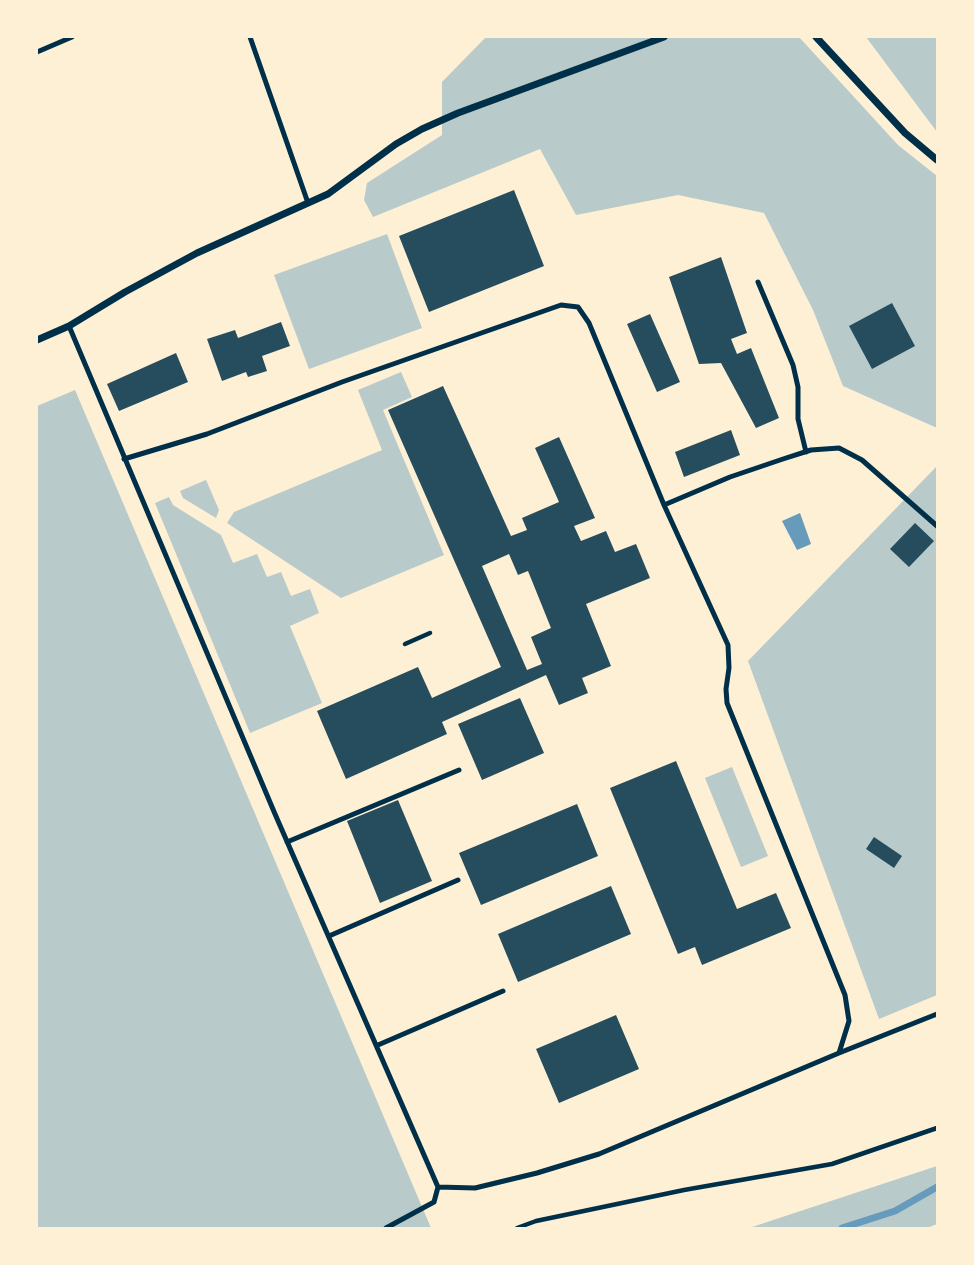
<!DOCTYPE html>
<html>
<head>
<meta charset="utf-8">
<style>
  body { margin:0 }
  #map { position:relative; width:974px; height:1265px; overflow:hidden; background:#fdf0d5; font-family:"DM Sans",sans-serif }
  canvas { display:block }
  .frame { position:absolute; inset:0; border:38px solid #fdf0d5; pointer-events:none }
</style>
</head>
<body>
<div id="map">
<canvas width="974" height="1265"></canvas>
<div class="frame"></div>
</div>
<script>
const context = document.querySelector('canvas').getContext('2d');
context.lineJoin = 'round';
function paint(path, color) {
  context.fillStyle = color;
  context.fill(path, 'evenodd');
}
function toPath(rows) {
  const path = new Path2D();
  for (const r of rows) {
    path.moveTo(r[0], r[1]);
    for (let i = 2; i < r.length; i += 2) path.lineTo(r[i], r[i + 1]);
  }
  return path;
}
function strokePath(path, color, width, dash) {
  context.strokeStyle = color;
  context.lineWidth = width;
  context.lineCap = dash ? 'butt' : 'round';
  context.setLineDash(dash || []);
  context.stroke(path);
}
const green = toPath([
  [486,37,799,37,898,145,937,176,937,428,843,386,813,310,764,213,678,195,576,215,540,149,373,217,364,200,367,183,442,135,442,82],
  [866,37,937,37,937,132],
  [387,234,422,328,309,369,274,275],
  [401,372,412,397,383,410,444,555,341,598,227,523,234,512,382,450,358,390],
  [75,390,431,1228,37,1228,37,406],
  [937,466,937,995,879,1019,748,661],
  [206,480,219,510,216,518,183,498,180,491],
  [169,497,173,505,221,535,233,563,257,554,267,577,281,572,291,596,310,589,319,613,290,626,322,703,250,733,155,503],
  [732,767,768,856,741,867,705,778],
  [937,1166,937,1224,927,1228,749,1228]
]);
const water = toPath([
  [800,513,811,544,797,550,782,521]
]);
const stream = toPath([
  [842,1228,895,1211,937,1187]
]);
const building = toPath([
  [514,190,544,266,429,312,399,236],
  [721,257,747,333,731,339,737,354,751,348,779,418,756,428,721,363,699,364,669,277],
  [892,303,915,346,872,369,849,326],
  [650,314,680,382,657,392,627,324],
  [281,322,290,346,262,356,267,371,248,377,246,372,222,381,207,339,235,330,238,338],
  [176,353,188,382,119,411,107,384],
  [443,386,511,536,527,530,522,518,559,502,535,448,559,437,595,518,574,526,581,541,606,531,615,552,636,544,650,578,586,604,611,666,582,678,588,693,559,705,546,675,442,722,447,734,346,779,317,711,418,667,432,698,501,667,388,410],
  [509,554,518,575,528,571,551,628,531,637,542,664,527,670,482,566],
  [731,430,740,455,684,477,675,452],
  [915,523,934,541,909,567,890,549],
  [520,698,544,753,482,780,458,724],
  [676,761,737,909,776,893,791,928,702,965,695,947,678,954,610,788],
  [398,800,432,881,380,903,347,821],
  [577,804,598,856,481,905,459,853],
  [874,837,902,856,894,868,866,849],
  [611,886,631,934,518,982,498,934],
  [616,1015,639,1069,559,1103,536,1049]
]);
const path = toPath([
  [405,644,430,633],
  [517,1228,536,1221,684,1190,832,1164,937,1128]
]);
const service = toPath([
  [250,37,308,203],
  [37,52,72,37],
  [758,282,793,365,798,387,798,419,806,452],
  [69,326,275,814,438,1187,434,1202,386,1228],
  [124,459,207,434,342,382,561,305,578,307,589,323,664,505,728,645,729,668,726,689,727,703,845,995,849,1021,839,1053],
  [664,505,730,477,783,459,811,450,839,448,862,460,937,526],
  [287,842,459,770],
  [329,936,458,880],
  [378,1045,503,991],
  [438,1187,475,1188,537,1173,599,1154,839,1053,937,1014]
]);
const minor = toPath([
  [816,37,905,133,937,160],
  [37,340,69,326,125,292,197,253,328,194,396,144,422,129,458,113,664,37]
]);
paint(green, '#b9caca');
paint(water, '#669bbc');
strokePath(stream, '#669bbc', 7);
paint(building, '#264d5e');
strokePath(path, '#003049', 4.5);
strokePath(service, '#003049', 5);
strokePath(minor, '#003049', 7);
</script>
</body>
</html>
